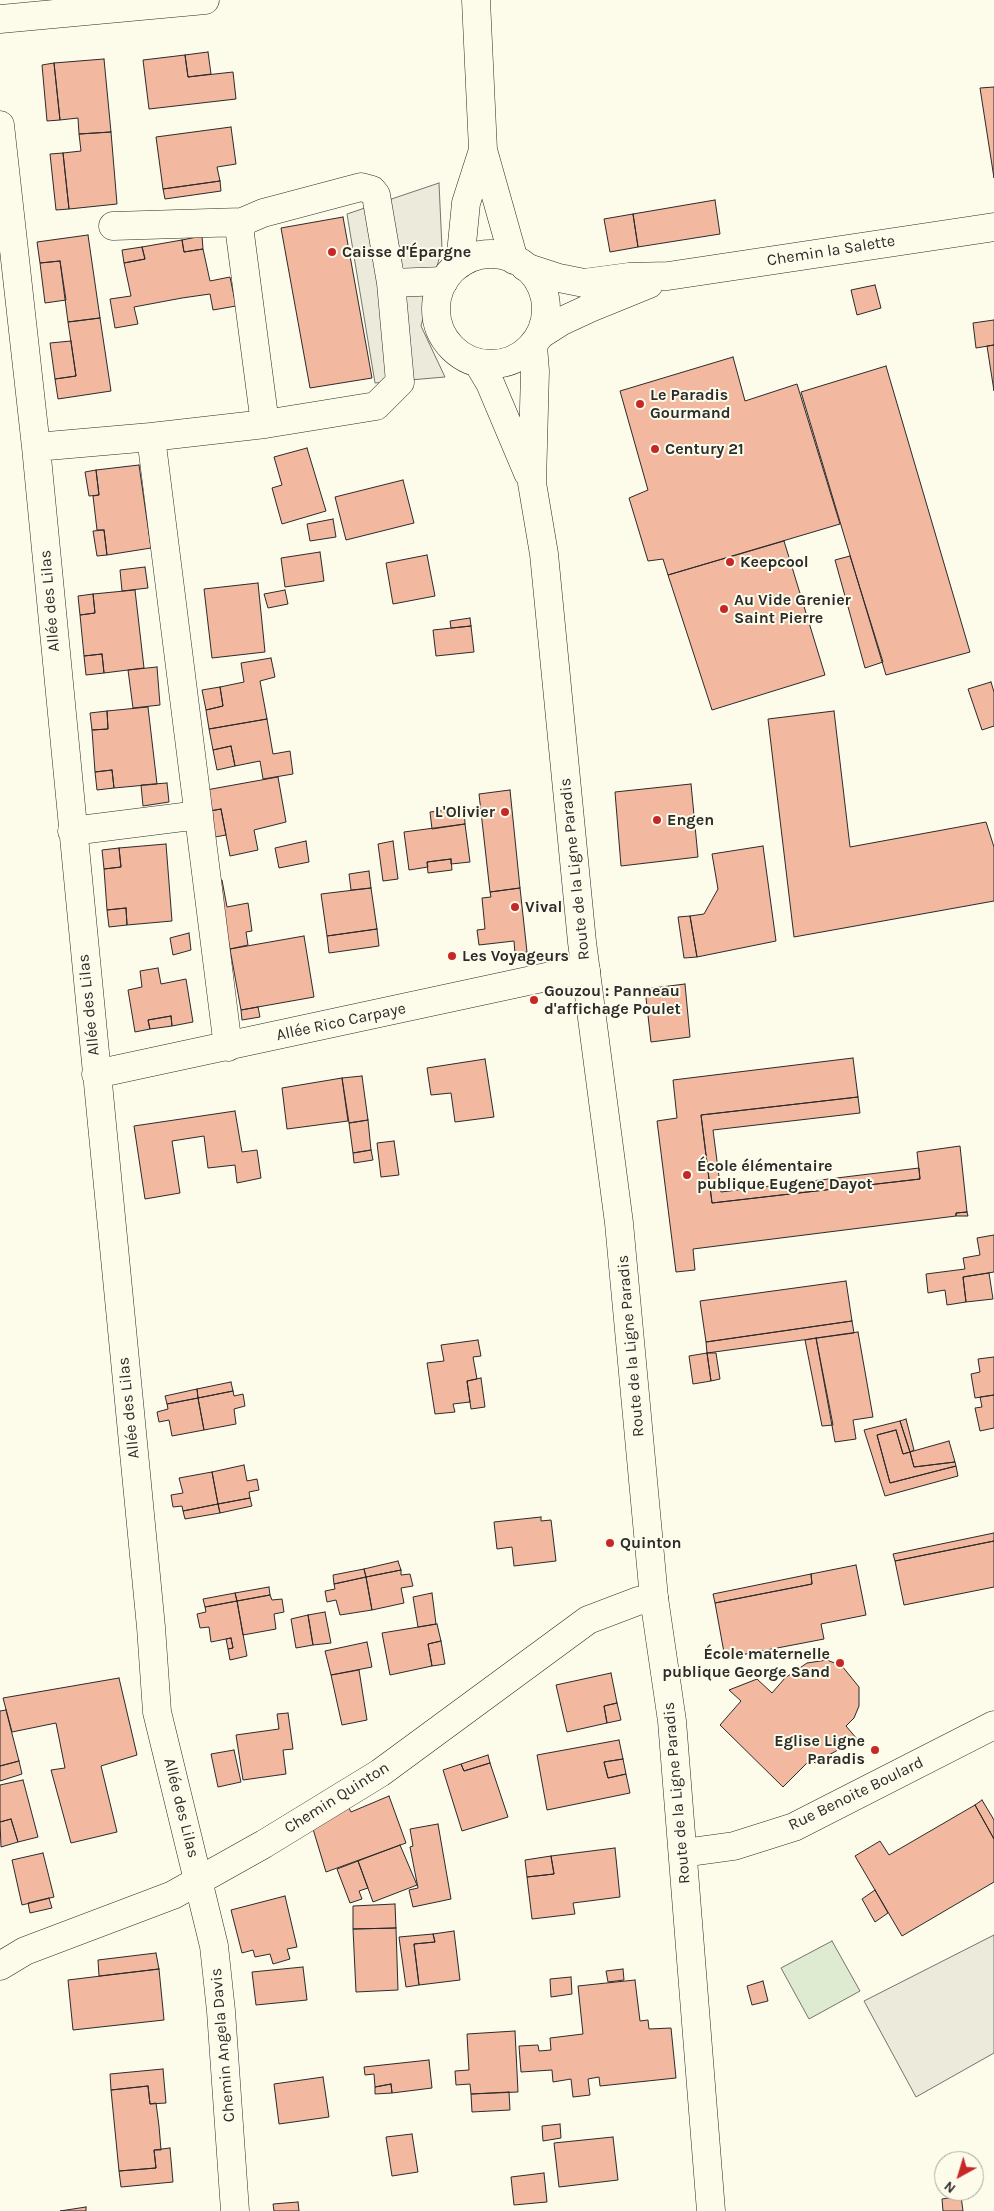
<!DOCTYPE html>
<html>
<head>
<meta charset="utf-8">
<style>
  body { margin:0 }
  #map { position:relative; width:994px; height:2211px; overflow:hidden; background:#fdfbea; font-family:Karla,sans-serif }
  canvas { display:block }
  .north { position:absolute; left:934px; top:2151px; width:50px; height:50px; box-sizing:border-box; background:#fdfbea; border:1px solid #a9a89e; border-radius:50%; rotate:219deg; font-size:14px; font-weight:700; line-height:20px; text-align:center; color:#2b2b2b }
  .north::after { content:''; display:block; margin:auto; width:18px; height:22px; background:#c62828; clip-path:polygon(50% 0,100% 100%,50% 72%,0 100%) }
</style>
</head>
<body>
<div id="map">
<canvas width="994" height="2211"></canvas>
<div class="north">N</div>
</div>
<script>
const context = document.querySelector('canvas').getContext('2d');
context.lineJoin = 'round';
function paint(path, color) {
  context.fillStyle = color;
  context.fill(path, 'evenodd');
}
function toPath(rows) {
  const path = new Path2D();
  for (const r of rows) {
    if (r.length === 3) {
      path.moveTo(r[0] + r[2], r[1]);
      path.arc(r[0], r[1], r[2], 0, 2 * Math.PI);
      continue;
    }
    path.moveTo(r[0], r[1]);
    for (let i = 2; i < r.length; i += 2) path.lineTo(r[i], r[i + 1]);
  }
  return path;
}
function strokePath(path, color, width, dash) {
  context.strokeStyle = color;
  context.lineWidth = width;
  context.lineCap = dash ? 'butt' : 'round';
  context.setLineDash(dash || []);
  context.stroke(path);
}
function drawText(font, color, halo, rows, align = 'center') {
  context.font = font + ' Karla,sans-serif';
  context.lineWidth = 4;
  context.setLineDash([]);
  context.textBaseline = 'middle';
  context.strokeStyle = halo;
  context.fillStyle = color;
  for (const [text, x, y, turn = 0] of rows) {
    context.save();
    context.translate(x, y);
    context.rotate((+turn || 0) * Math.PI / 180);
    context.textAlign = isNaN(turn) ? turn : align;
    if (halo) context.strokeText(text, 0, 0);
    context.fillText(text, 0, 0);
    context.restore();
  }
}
const green = toPath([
  [832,1941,860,1991,809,2019,781,1968,832,1941]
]);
const parking = toPath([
  [439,183,442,248,421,326,445,377,375,383,347,214,439,183],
  [994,1935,994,2053,916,2097,864,2001,994,1935]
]);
const building = toPath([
  [208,52,211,74,188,77,185,55,208,52],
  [185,55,188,77,233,72,236,99,149,109,143,60,185,55],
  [104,59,111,132,79,134,78,118,60,120,54,63,104,59],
  [54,63,60,120,47,121,42,65,54,63],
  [994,87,994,178,980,88,994,87],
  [231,127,236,164,217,167,220,181,163,189,156,137,231,127],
  [111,132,117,204,69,209,63,153,81,151,79,134,111,132],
  [63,153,69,209,56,210,50,154,63,153],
  [220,181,221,191,165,199,163,189,220,181],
  [715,200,720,234,638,247,633,214,715,200],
  [633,214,638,247,610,252,604,219,633,214],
  [343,217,372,378,310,388,281,228,343,217],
  [88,235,100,318,68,322,60,261,40,263,37,242,88,235],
  [202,236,203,249,184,252,182,240,202,236],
  [182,240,184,252,203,249,210,281,230,277,236,306,213,310,210,294,182,298,134,307,138,324,115,328,110,299,131,296,124,263,145,259,142,247,182,240],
  [142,247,145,259,124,263,122,250,142,247],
  [60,261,66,300,45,303,40,263,60,261],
  [875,285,881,308,857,315,851,290,875,285],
  [100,318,111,391,58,399,55,379,76,376,68,322,100,318],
  [994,320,994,345,976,348,973,323,994,320],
  [71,341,76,376,55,379,50,343,71,341],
  [994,345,994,391,987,346,994,345],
  [733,357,745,401,797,384,840,524,668,575,663,559,648,561,629,498,648,490,620,391,733,357],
  [886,366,970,652,886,675,801,392,886,366],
  [307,448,326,511,282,524,272,488,282,485,274,457,307,448],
  [139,465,151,548,107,555,104,530,97,530,93,496,99,495,96,470,139,465],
  [96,470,99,495,89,496,85,472,96,470],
  [403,480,414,523,346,540,335,497,403,480],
  [333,519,336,537,310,541,307,524,333,519],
  [104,530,107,555,97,556,93,531,104,530],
  [784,541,825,675,712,710,668,575,784,541],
  [320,552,324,581,285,587,281,558,320,552],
  [427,555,435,596,393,604,386,563,427,555],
  [850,556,883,662,865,668,835,560,850,556],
  [145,567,148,588,122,591,120,570,145,567],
  [258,583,265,652,212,658,204,589,258,583],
  [135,590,144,668,104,673,102,654,84,656,80,615,95,613,93,594,135,590],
  [285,590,288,604,268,608,264,594,285,590],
  [93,594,95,613,80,615,78,596,93,594],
  [470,618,471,626,451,628,450,621,470,618],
  [471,626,474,652,436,656,433,630,471,626],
  [102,654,104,673,86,675,84,656,102,654],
  [271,658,275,677,260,681,267,719,209,729,206,710,223,706,220,687,244,682,241,663,271,658],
  [157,667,160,705,133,708,128,670,157,667],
  [991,682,994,692,994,726,982,730,968,689,991,682],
  [220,687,223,706,206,710,202,690,220,687],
  [148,707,157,784,114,788,112,770,95,772,92,730,108,729,107,711,148,707],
  [107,711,108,729,92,730,90,713,107,711],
  [834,711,850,847,986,822,994,847,994,901,794,937,768,719,834,711],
  [267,719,273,754,290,751,293,774,263,779,260,761,235,766,231,746,213,750,209,729,267,719],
  [231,746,235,766,217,770,213,750,231,746],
  [112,770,114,788,97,790,95,772,112,770],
  [278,777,286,822,254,830,258,850,230,856,221,809,210,811,206,790,278,777],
  [167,783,169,802,143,806,141,785,167,783],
  [691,784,698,857,621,866,615,792,691,784],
  [510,790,520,888,490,892,479,794,510,790],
  [464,808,465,824,432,829,430,812,464,808],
  [221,809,226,835,215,837,210,811,221,809],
  [465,824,470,862,451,864,451,859,427,862,428,867,409,870,404,832,465,824],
  [306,841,309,862,279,868,275,848,306,841],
  [393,841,398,879,383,881,378,844,393,841],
  [166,844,172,921,127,925,126,908,107,910,104,869,121,867,119,848,166,844],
  [763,846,776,941,697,957,690,916,704,914,718,889,712,854,763,846],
  [119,848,121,867,104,869,102,850,119,848],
  [451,859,452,870,428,873,427,862,451,859],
  [369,871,371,888,351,890,349,874,369,871],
  [215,880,222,880,227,907,248,903,252,931,246,932,248,945,230,949,215,880],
  [371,888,377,929,327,936,321,894,371,888],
  [520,888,527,952,515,954,514,941,479,945,477,930,485,929,482,898,491,897,490,892,520,888],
  [126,908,127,925,109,927,107,910,126,908],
  [690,916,697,957,684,958,678,917,690,916],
  [377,929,379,946,329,953,327,936,377,929],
  [189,933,191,950,173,955,170,938,189,933],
  [304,936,314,997,241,1010,230,949,304,936],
  [158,968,161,984,186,979,193,1022,172,1026,171,1016,148,1020,150,1029,135,1032,128,990,142,987,140,971,158,968],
  [685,984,690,1037,651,1042,645,989,685,984],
  [258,1007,260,1017,242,1020,241,1010,258,1007],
  [171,1016,172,1026,150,1029,148,1020,171,1016],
  [853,1058,858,1097,701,1115,712,1203,920,1179,917,1152,960,1146,967,1212,956,1213,956,1216,693,1249,695,1270,676,1272,657,1121,677,1118,673,1080,853,1058],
  [485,1059,494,1117,455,1122,451,1093,431,1095,427,1068,485,1059],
  [362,1076,368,1120,349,1123,342,1078,362,1076],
  [342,1078,348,1121,287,1129,282,1088,342,1078],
  [858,1097,860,1113,713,1130,721,1192,919,1168,920,1179,712,1203,701,1115,858,1097],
  [235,1111,242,1152,257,1150,261,1178,237,1183,235,1165,208,1168,204,1136,172,1141,180,1193,145,1199,134,1126,235,1111],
  [368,1120,371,1150,353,1153,349,1123,368,1120],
  [394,1141,399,1175,381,1177,377,1143,394,1141],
  [371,1150,373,1160,354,1163,353,1153,371,1150],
  [967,1212,968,1216,956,1216,956,1213,967,1212],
  [994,1235,994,1272,963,1277,966,1302,947,1305,945,1290,928,1293,926,1274,965,1269,963,1258,980,1255,977,1238,994,1235],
  [989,1273,993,1299,966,1302,963,1277,989,1273],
  [846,1281,852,1321,706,1342,700,1301,846,1281],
  [852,1321,854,1333,707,1353,706,1342,852,1321],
  [858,1332,873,1417,853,1420,856,1439,835,1442,816,1338,858,1332],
  [816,1338,833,1425,822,1426,805,1340,816,1338],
  [478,1340,481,1356,473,1357,477,1379,467,1381,470,1402,453,1404,455,1412,435,1414,427,1363,444,1361,441,1345,478,1340],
  [707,1353,716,1353,720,1379,711,1381,707,1353],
  [707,1353,711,1381,693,1384,689,1356,707,1353],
  [994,1357,994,1395,975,1398,971,1374,980,1372,978,1359,994,1357],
  [481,1378,485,1407,471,1409,467,1381,481,1378],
  [231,1382,233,1391,198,1398,197,1389,231,1382],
  [197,1389,198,1398,167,1404,165,1396,197,1389],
  [233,1391,234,1396,243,1394,245,1406,234,1409,236,1424,204,1430,198,1398,233,1391],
  [994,1395,994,1428,980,1431,975,1408,982,1407,980,1397,994,1395],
  [198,1398,204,1430,172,1436,169,1420,159,1422,157,1412,168,1409,167,1404,198,1398],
  [906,1419,914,1450,910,1452,900,1421,906,1419],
  [900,1421,910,1452,903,1454,896,1430,877,1435,890,1483,956,1466,958,1476,885,1496,864,1430,900,1421],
  [896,1430,903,1454,910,1452,914,1467,955,1462,956,1466,890,1483,877,1435,896,1430],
  [949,1441,955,1462,914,1467,910,1452,949,1441],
  [244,1465,247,1481,257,1479,259,1490,249,1492,250,1498,218,1504,212,1472,244,1465],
  [212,1472,218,1504,183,1511,182,1506,173,1507,171,1495,183,1493,179,1478,212,1472],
  [250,1498,252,1506,220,1513,218,1504,250,1498],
  [218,1504,220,1513,185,1519,183,1511,218,1504],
  [541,1517,541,1521,551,1520,556,1561,514,1566,512,1547,497,1549,494,1522,541,1517],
  [994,1533,994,1541,895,1561,893,1554,994,1533],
  [994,1541,994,1587,904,1605,895,1561,994,1541],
  [398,1561,401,1570,366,1577,364,1569,398,1561],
  [856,1565,866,1615,821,1624,824,1639,725,1658,715,1603,812,1584,811,1574,856,1565],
  [364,1569,366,1577,334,1584,333,1575,364,1569],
  [401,1570,401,1575,410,1574,413,1586,401,1588,404,1603,372,1610,366,1577,401,1570],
  [811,1574,812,1584,715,1603,713,1594,811,1574],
  [366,1577,372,1610,340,1615,336,1600,327,1602,325,1591,335,1589,334,1584,366,1577],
  [269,1587,270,1595,237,1601,235,1593,269,1587],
  [235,1593,237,1601,205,1607,203,1599,235,1593],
  [432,1593,436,1624,418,1627,413,1597,432,1593],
  [270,1595,272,1600,282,1599,284,1612,274,1614,276,1629,243,1635,237,1601,270,1595],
  [237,1601,247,1656,230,1660,228,1649,233,1648,231,1638,211,1642,209,1627,200,1628,197,1614,206,1612,205,1607,237,1601],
  [325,1612,331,1643,313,1645,308,1615,325,1612],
  [308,1615,313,1645,296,1648,291,1619,308,1615],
  [437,1624,441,1641,428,1644,432,1666,390,1675,382,1633,437,1624],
  [231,1638,233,1648,228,1649,226,1639,231,1638],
  [441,1641,445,1664,432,1666,428,1644,441,1641],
  [367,1642,372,1667,331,1675,325,1651,367,1642],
  [827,1660,842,1666,859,1687,859,1706,854,1718,846,1726,857,1739,815,1763,811,1759,783,1787,720,1725,741,1701,729,1690,757,1679,772,1693,785,1678,807,1663,827,1660],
  [359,1670,367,1720,342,1725,331,1675,359,1670],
  [611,1673,617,1703,604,1706,607,1723,567,1732,556,1685,611,1673],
  [119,1678,137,1755,101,1766,117,1832,71,1843,51,1770,65,1768,56,1723,12,1732,3,1698,119,1678],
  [617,1703,621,1720,607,1723,604,1706,617,1703],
  [6,1710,19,1761,0,1766,0,1711,6,1710],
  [288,1713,293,1749,283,1750,286,1774,243,1780,236,1735,279,1729,277,1714,288,1713],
  [619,1740,623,1759,604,1762,608,1778,626,1774,630,1793,547,1810,537,1755,619,1740],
  [234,1750,241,1782,218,1787,211,1754,234,1750],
  [488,1755,490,1763,464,1771,461,1764,488,1755],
  [623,1759,626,1774,608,1778,604,1762,623,1759],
  [19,1761,22,1774,0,1781,0,1766,19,1761],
  [490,1763,508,1817,462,1831,443,1770,461,1764,464,1771,490,1763],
  [23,1780,38,1837,18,1842,11,1819,0,1822,0,1785,23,1780],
  [389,1796,406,1843,326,1872,313,1829,348,1806,351,1812,389,1796],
  [982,1800,994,1820,994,1839,975,1805,982,1800],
  [975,1805,994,1839,994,1882,902,1936,855,1856,880,1841,889,1855,975,1805],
  [11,1819,18,1842,1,1847,0,1822,11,1819],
  [438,1824,451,1899,413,1907,409,1890,418,1888,410,1847,413,1846,410,1829,438,1824],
  [400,1845,417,1885,373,1902,358,1861,400,1845],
  [615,1848,620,1897,573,1903,575,1914,532,1919,527,1877,554,1874,551,1856,615,1848],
  [43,1853,54,1897,22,1905,12,1860,43,1853],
  [551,1856,554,1874,527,1877,525,1860,551,1856],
  [358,1861,368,1888,359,1891,362,1899,350,1903,337,1869,358,1861],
  [875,1890,888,1913,875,1922,862,1899,875,1890],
  [285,1896,297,1947,287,1949,290,1959,273,1964,270,1954,255,1957,253,1950,242,1953,231,1910,285,1896],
  [49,1898,52,1908,30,1913,28,1903,49,1898],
  [395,1904,396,1928,353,1929,353,1906,395,1904],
  [396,1928,398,1990,356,1992,353,1929,396,1928],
  [454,1931,460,1980,419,1985,414,1944,435,1942,433,1934,454,1931],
  [433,1934,435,1942,414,1944,419,1985,406,1987,399,1937,433,1934],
  [156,1953,159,1969,99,1976,98,1960,156,1953],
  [303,1967,307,2000,256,2005,252,1972,303,1967],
  [159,1969,164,2020,73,2030,68,1980,159,1969],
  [623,1969,624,1980,608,1982,606,1971,623,1969],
  [571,1977,572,1994,551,1997,550,1979,571,1977],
  [635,1980,640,2021,648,2020,649,2029,671,2028,676,2078,600,2086,599,2077,588,2079,590,2095,573,2097,571,2079,553,2082,552,2070,521,2072,519,2046,538,2045,539,2051,551,2050,550,2038,583,2034,578,1986,635,1980],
  [763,1981,768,2001,752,2005,747,1986,763,1981],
  [515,2031,518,2092,471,2094,470,2084,456,2085,455,2071,469,2070,467,2034,515,2031],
  [429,2060,432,2088,392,2093,391,2084,375,2087,374,2074,365,2075,364,2067,429,2060],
  [163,2069,166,2103,150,2104,148,2086,111,2090,110,2074,163,2069],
  [323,2077,329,2117,279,2124,274,2084,323,2077],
  [391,2084,392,2093,375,2094,375,2087,391,2084],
  [148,2086,150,2104,156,2103,159,2126,161,2150,154,2150,156,2168,119,2171,111,2090,148,2086],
  [509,2092,510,2110,472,2112,471,2094,509,2092],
  [560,2124,561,2138,543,2141,542,2126,560,2124],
  [412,2134,418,2172,392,2176,386,2137,412,2134],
  [613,2137,618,2180,559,2187,554,2143,613,2137],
  [170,2148,173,2182,121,2187,119,2171,156,2168,154,2150,170,2148],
  [544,2173,547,2202,514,2205,511,2177,544,2173],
  [961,2196,963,2211,943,2211,942,2199,961,2196],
  [298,2202,299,2211,274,2211,273,2204,298,2202],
  [86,2207,86,2211,60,2211,86,2207]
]);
const minor = toPath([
  [0,19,205,0],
  [0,125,36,447,151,1627,157,1712,214,1946,221,2011,235,2211],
  [113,226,242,222],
  [525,267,559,278,584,283,629,277,668,276,994,227],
  [540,335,562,321,590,308,649,284],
  [265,424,240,234,242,222,263,213,361,187,372,190,376,195,391,283],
  [151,437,228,1047],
  [36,447,151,437,265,424,376,406,400,382,391,283,444,281],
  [72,831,199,815],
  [96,1074,565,973,586,971],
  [683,1853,734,1846,794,1827,994,1725],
  [0,1966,25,1951,173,1895,264,1844,380,1773,588,1620,638,1601,654,1598]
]);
const major = toPath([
  [476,0,483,150,514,260],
  [491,309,55],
  [460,264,466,203,483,150],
  [533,346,535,371,532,483,544,554,582,942,619,1223,654,1598,672,1721,711,2211],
  [478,363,490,383,528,473]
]);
const markers = [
  [332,252,5,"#c62828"],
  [640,404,5,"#c62828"],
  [655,449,5,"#c62828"],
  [730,562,5,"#c62828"],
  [724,609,5,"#c62828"],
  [505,812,5,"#c62828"],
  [657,820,5,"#c62828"],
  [515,907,5,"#c62828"],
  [452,956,5,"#c62828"],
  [534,1000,5,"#c62828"],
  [687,1175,5,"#c62828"],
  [610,1543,5,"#c62828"],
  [840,1663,5,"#c62828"],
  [875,1750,5,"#c62828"]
];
const streetNames = [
  ["Chemin la Salette",831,251,-9],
  ["Allée des Lilas",50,601,-95],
  ["Route de la Ligne Paradis",575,869,-96],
  ["Allée des Lilas",89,1005,-96],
  ["Allée Rico Carpaye",341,1022,-12],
  ["Route de la Ligne Paradis",631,1346,-95],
  ["Allée des Lilas",129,1408,-96],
  ["Route de la Ligne Paradis",677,1793,-95],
  ["Rue Benoite Boulard",856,1794,-26],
  ["Chemin Quinton",337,1798,-32],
  ["Allée des Lilas",181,1808,76],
  ["Chemin Angela Davis",223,2045,-95]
];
const poiNames = [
  ["Caisse d'Épargne",342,252],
  ["Le Paradis",650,395],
  ["Gourmand",650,413],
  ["Century 21",665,449],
  ["Keepcool",740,562],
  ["Au Vide Grenier",734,600],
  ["Saint Pierre",734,618],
  ["L'Olivier",495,812,"right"],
  ["Engen",667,820],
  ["Vival",525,907],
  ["Les Voyageurs",462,956],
  ["Gouzou : Panneau",544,991],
  ["d'affichage Poulet",544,1009],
  ["École élémentaire",697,1166],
  ["publique Eugene Dayot",697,1184],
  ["Quinton",620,1543],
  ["École maternelle",830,1654,"right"],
  ["publique George Sand",830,1672,"right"],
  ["Eglise Ligne",865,1741,"right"],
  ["Paradis",865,1759,"right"]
];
paint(green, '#deebd1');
strokePath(green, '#74746e', 1);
paint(parking, '#eceadb');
strokePath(parking, '#74746e', 1);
paint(building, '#f2b8a0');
strokePath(building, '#2b2b2b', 1);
strokePath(minor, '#2b2b2b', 29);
strokePath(major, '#2b2b2b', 29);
strokePath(minor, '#fdfbea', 28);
strokePath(major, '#fdfbea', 28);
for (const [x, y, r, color] of markers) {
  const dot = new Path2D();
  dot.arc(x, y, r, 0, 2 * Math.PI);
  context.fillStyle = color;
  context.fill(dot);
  strokePath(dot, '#fdfbea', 2);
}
drawText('16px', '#2b2b2b', '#fdfbea', streetNames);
drawText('bold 16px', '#2b2b2b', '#fdfbea', poiNames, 'left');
</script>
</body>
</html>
